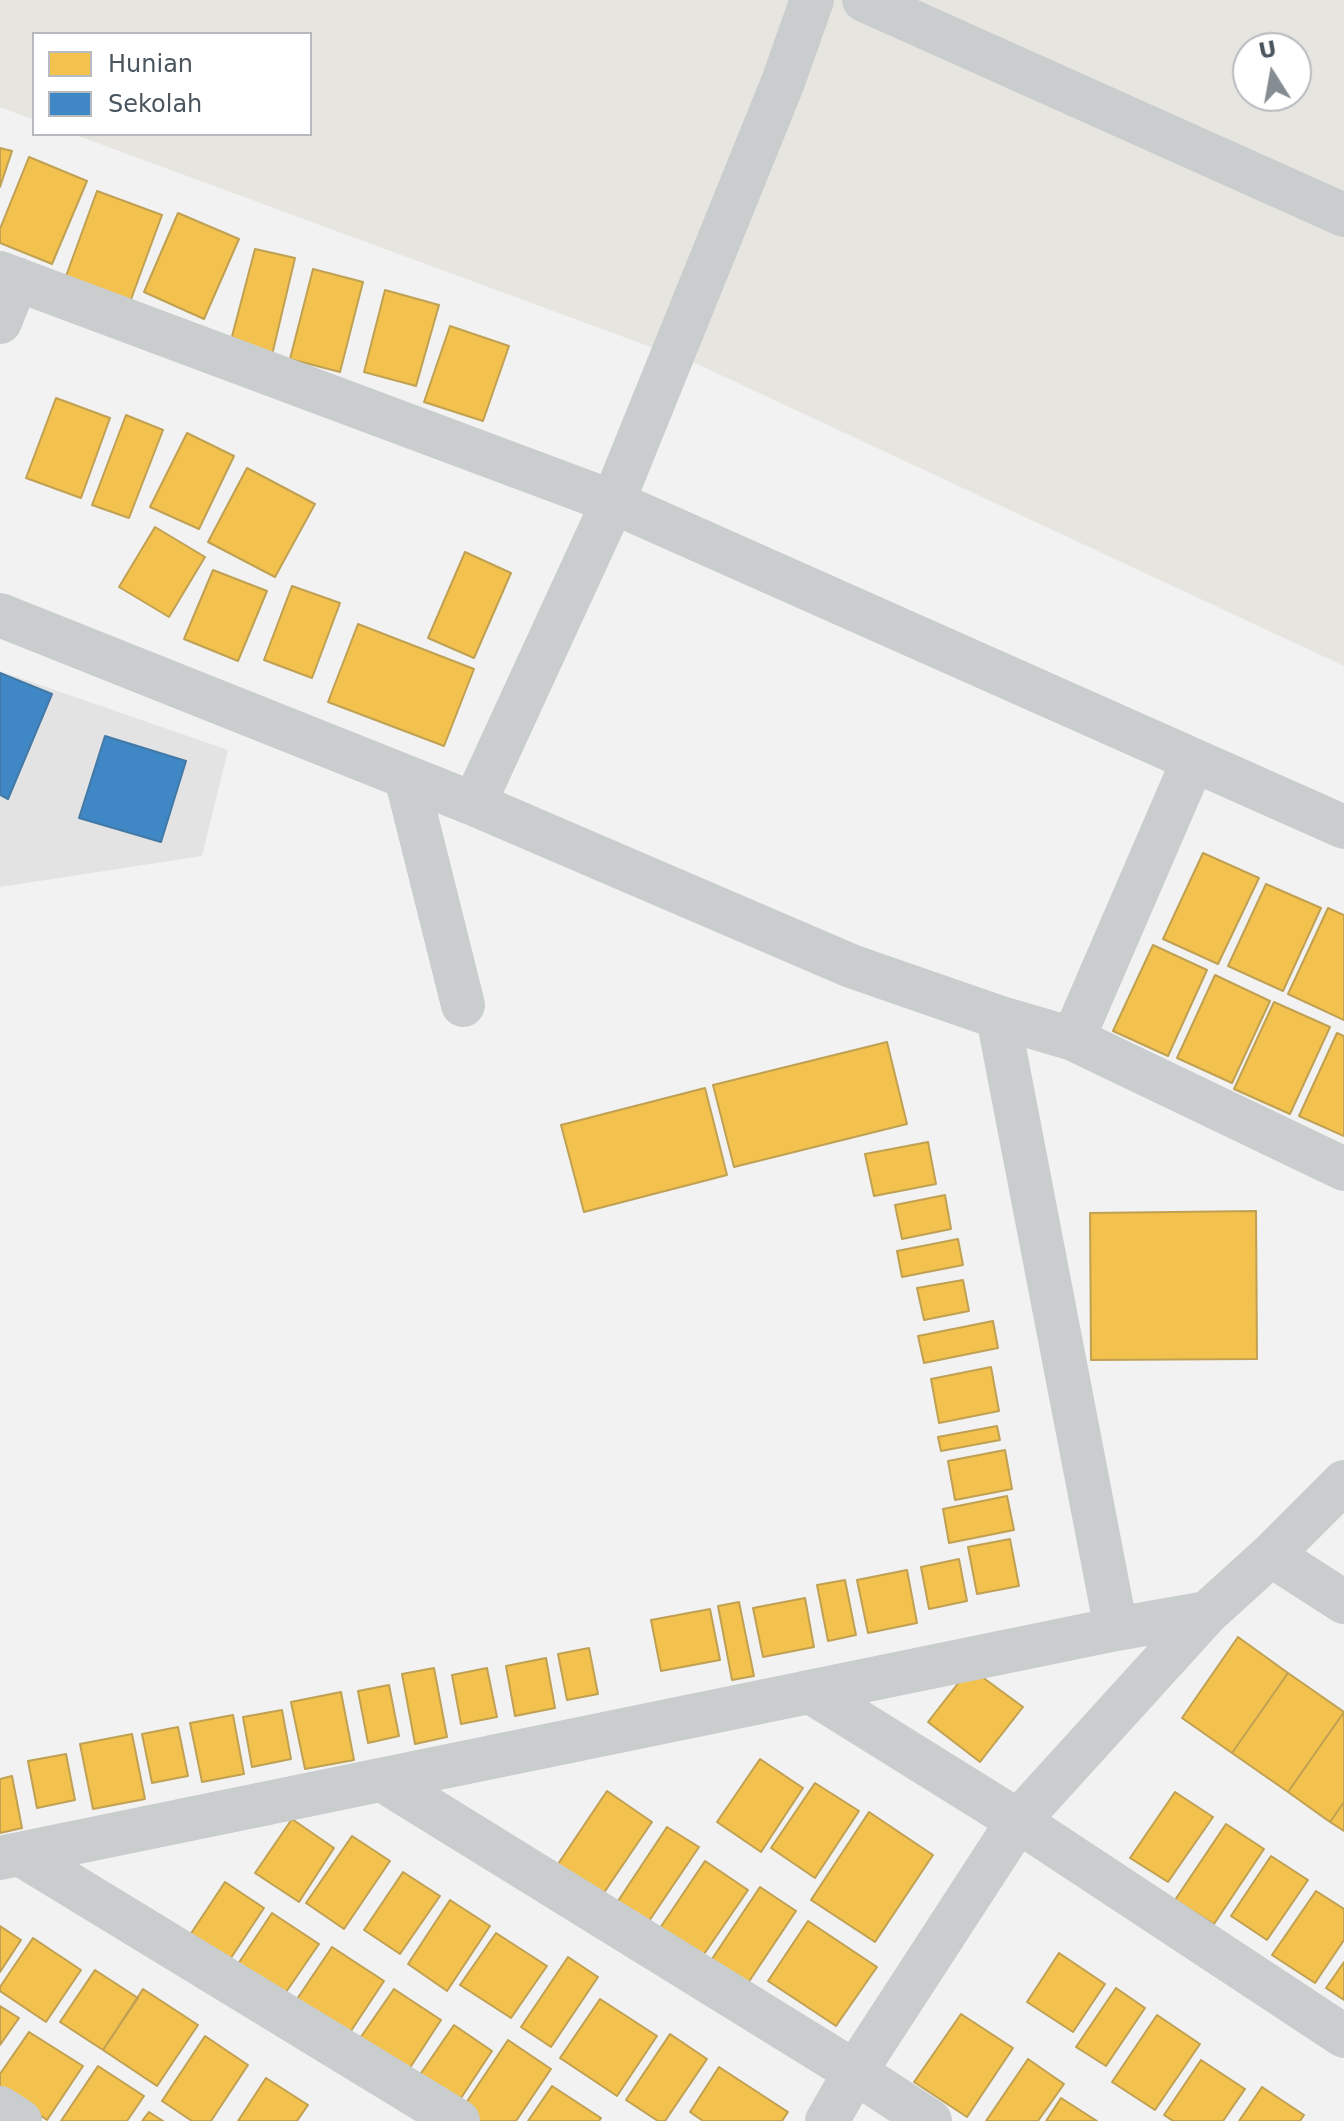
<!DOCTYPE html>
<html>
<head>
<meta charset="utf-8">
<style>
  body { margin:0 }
  #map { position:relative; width:1344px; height:2121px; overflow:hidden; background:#f2f2f2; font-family:"DejaVu Sans",sans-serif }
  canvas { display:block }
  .legend { position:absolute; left:32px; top:32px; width:280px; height:104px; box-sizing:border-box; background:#fff; border:2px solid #b7bbbf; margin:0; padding:10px 14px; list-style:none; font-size:24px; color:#4a555e }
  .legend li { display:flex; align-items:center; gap:16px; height:40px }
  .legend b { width:40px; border:2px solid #b7bbbf }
  .north { position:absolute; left:1232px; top:32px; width:80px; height:80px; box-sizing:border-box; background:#fff; border:2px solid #b7bbbf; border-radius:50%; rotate:349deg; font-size:22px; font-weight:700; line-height:32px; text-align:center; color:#4a555e }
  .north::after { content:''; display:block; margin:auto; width:28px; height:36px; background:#858c92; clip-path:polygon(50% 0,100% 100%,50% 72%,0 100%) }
</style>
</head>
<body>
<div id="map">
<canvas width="1344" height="2121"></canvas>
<ul class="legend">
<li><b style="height:22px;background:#f2c14e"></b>Hunian</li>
<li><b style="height:22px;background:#3f88c5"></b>Sekolah</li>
</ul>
<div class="north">U</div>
</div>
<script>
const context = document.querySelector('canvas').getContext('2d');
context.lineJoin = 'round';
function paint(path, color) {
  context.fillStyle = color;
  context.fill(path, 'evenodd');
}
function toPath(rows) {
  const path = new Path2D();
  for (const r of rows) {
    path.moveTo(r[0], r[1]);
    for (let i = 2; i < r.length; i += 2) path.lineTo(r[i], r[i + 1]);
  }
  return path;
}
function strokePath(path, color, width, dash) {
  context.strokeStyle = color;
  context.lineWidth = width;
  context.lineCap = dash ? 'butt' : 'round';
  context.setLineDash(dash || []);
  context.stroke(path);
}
const commercial = toPath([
  [0,0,1344,0,1344,666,697,364,73,134,310,134,310,34,34,34,34,120,0,107],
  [1248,48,1296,48,1296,96,1248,96]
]);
const education = toPath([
  [0,671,228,750,202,856,0,887]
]);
const homes = toPath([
  [0,148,12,151,0,187,0,148],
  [29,157,87,181,52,264,0,243,0,229,29,157],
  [97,191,162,215,130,302,65,279,97,191],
  [178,213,239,239,204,319,144,292,178,213],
  [255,249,295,258,272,355,230,344,255,249],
  [313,269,363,282,340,372,290,359,313,269],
  [385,290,439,305,416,386,364,372,385,290],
  [450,326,509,346,483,421,424,402,450,326],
  [56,398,110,418,81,498,26,478,56,398],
  [126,415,163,430,129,518,92,505,126,415],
  [187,433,234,456,199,529,150,507,187,433],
  [247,468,315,504,275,577,208,542,247,468],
  [155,527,205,557,169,617,119,587,155,527],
  [465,552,511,573,474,658,428,638,465,552],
  [213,570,267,591,238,661,184,639,213,570],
  [292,586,340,603,312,678,264,660,292,586],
  [358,624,474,669,444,746,328,702,358,624],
  [1203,853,1259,878,1218,964,1163,939,1203,853],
  [1266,884,1321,908,1283,991,1228,966,1266,884],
  [1328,908,1344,915,1344,1020,1288,994,1328,908],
  [1153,945,1207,970,1168,1056,1113,1031,1153,945],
  [1215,975,1270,1001,1232,1083,1177,1058,1215,975],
  [1274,1002,1330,1027,1290,1114,1234,1089,1274,1002],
  [1337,1033,1344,1036,1344,1136,1299,1116,1337,1033],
  [887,1042,907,1124,734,1167,713,1085,887,1042],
  [705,1088,727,1175,584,1212,561,1125,705,1088],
  [928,1142,936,1184,874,1196,865,1154,928,1142],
  [945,1195,951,1229,902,1239,895,1205,945,1195],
  [1256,1211,1257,1359,1091,1360,1090,1213,1256,1211],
  [958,1239,963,1265,902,1277,897,1251,958,1239],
  [963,1280,969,1311,924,1320,917,1288,963,1280],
  [993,1321,998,1348,924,1363,918,1336,993,1321],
  [991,1367,999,1411,939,1423,931,1379,991,1367],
  [997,1426,1000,1440,941,1451,938,1437,997,1426],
  [1005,1450,1012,1489,955,1500,948,1461,1005,1450],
  [1007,1496,1014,1530,949,1543,943,1509,1007,1496],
  [1010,1539,1019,1586,977,1594,968,1547,1010,1539],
  [959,1559,967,1601,929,1609,921,1567,959,1559],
  [907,1570,917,1623,868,1633,857,1580,907,1570],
  [845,1580,856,1635,828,1641,817,1585,845,1580],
  [805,1598,814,1647,763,1657,753,1608,805,1598],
  [739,1602,754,1676,732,1680,718,1606,739,1602],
  [710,1609,720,1660,661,1671,651,1620,710,1609],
  [1238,1637,1288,1673,1232,1753,1182,1718,1238,1637],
  [589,1648,598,1694,567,1700,558,1654,589,1648],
  [546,1658,555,1708,515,1716,506,1666,546,1658],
  [434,1668,447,1737,415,1744,402,1674,434,1668],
  [487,1668,497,1717,461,1724,452,1675,487,1668],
  [970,1668,1023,1707,980,1762,928,1722,970,1668],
  [1288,1673,1344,1712,1288,1792,1232,1753,1288,1673],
  [389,1685,399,1736,368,1743,358,1691,389,1685],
  [341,1692,354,1760,305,1769,291,1702,341,1692],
  [282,1710,291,1759,252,1767,243,1717,282,1710],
  [1344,1712,1344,1802,1330,1822,1288,1792,1344,1712],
  [233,1715,244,1774,202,1782,190,1723,233,1715],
  [178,1727,188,1776,152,1783,142,1734,178,1727],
  [132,1734,145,1799,93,1809,80,1744,132,1734],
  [66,1754,75,1800,37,1808,28,1761,66,1754],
  [760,1759,803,1788,761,1852,717,1822,760,1759],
  [12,1776,22,1828,0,1833,0,1779,12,1776],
  [815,1783,859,1811,815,1878,771,1848,815,1783],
  [607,1791,652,1822,599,1900,554,1870,607,1791],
  [1175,1792,1213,1817,1168,1882,1130,1858,1175,1792],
  [1344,1802,1344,1831,1330,1822,1344,1802],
  [869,1812,933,1855,875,1942,811,1900,869,1812],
  [292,1819,334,1848,299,1902,255,1873,292,1819],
  [1226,1824,1264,1849,1214,1924,1175,1900,1226,1824],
  [667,1827,699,1847,645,1927,614,1907,667,1827],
  [352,1836,390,1861,344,1929,306,1903,352,1836],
  [1271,1856,1308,1880,1267,1940,1231,1916,1271,1856],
  [705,1861,748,1890,700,1960,658,1931,705,1861],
  [403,1872,440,1896,400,1954,364,1930,403,1872],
  [225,1882,264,1908,225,1967,186,1941,225,1882],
  [760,1887,796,1911,744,1989,708,1965,760,1887],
  [1316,1891,1344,1909,1344,1940,1315,1983,1272,1955,1316,1891],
  [450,1900,490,1926,447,1991,408,1964,450,1900],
  [272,1913,319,1944,284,1995,238,1964,272,1913],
  [808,1921,877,1967,836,2026,768,1981,808,1921],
  [0,1926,21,1940,0,1972,0,1926],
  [496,1933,547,1966,511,2018,460,1985,496,1933],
  [33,1938,81,1970,46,2022,0,1991,0,1987,33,1938],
  [332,1947,384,1981,347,2037,295,2002,332,1947],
  [1059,1953,1105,1984,1073,2032,1027,2002,1059,1953],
  [568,1957,598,1977,551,2047,521,2027,568,1957],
  [1344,1962,1344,2000,1326,1988,1344,1962],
  [95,1970,138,1998,103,2050,60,2022,95,1970],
  [1116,1988,1145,2008,1106,2066,1076,2047,1116,1988],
  [143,1989,198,2025,157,2086,103,2050,143,1989],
  [394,1989,441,2020,404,2077,356,2044,394,1989],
  [600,1999,657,2036,617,2096,560,2058,600,1999],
  [0,2006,19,2018,0,2045,0,2006],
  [961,2014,1013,2048,967,2117,914,2082,961,2014],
  [1157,2015,1200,2044,1155,2110,1112,2082,1157,2015],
  [454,2025,492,2051,457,2104,417,2079,454,2025],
  [29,2032,83,2066,47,2120,0,2088,0,2074,29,2032],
  [670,2034,707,2059,665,2121,658,2121,626,2100,670,2034],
  [205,2036,248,2065,211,2121,192,2121,162,2101,205,2036],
  [508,2040,551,2069,516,2121,480,2121,462,2109,508,2040],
  [1028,2059,1064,2084,1038,2121,986,2121,1028,2059],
  [1201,2060,1245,2089,1223,2121,1173,2121,1164,2115,1201,2060],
  [98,2066,144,2096,127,2121,61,2121,98,2066],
  [719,2067,788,2112,782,2121,703,2121,690,2112,719,2067],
  [266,2078,308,2105,297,2121,238,2121,266,2078],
  [552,2086,601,2118,599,2121,528,2121,552,2086],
  [1262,2087,1304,2115,1300,2121,1239,2121,1262,2087],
  [1061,2098,1097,2121,1046,2121,1061,2098],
  [149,2112,163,2121,142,2121,149,2112]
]);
const schools = toPath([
  [0,673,52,694,8,799,0,795,0,673],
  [105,736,186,761,161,842,79,818,105,736]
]);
const minor = toPath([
  [0,273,613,502,1344,827],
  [0,322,17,279],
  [0,615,474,804,851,966,998,1017,1073,1039,1344,1169],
  [406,777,463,1005],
  [474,804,613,502,783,82,812,0],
  [998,1017,1116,1629],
  [1073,1039,1193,761],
  [1271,1555,1344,1602],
  [811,1692,1018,1821,1344,2036],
  [384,1781,855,2072,930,2121],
  [20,1854,458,2121],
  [0,1858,1116,1629,1207,1613],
  [0,2108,20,2121],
  [827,2121,855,2072,1018,1821,1207,1613,1271,1555,1344,1482]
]);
const tertiary = toPath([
  [864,0,1344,215]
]);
paint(commercial, '#e7e5e0');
paint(education, '#e4e3e4');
paint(homes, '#f2c14e');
strokePath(homes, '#c0a153', 2);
paint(schools, '#3f88c5');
strokePath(schools, '#4279a6', 2);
strokePath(minor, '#cacdce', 44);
strokePath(tertiary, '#cacdce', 44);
</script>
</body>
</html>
